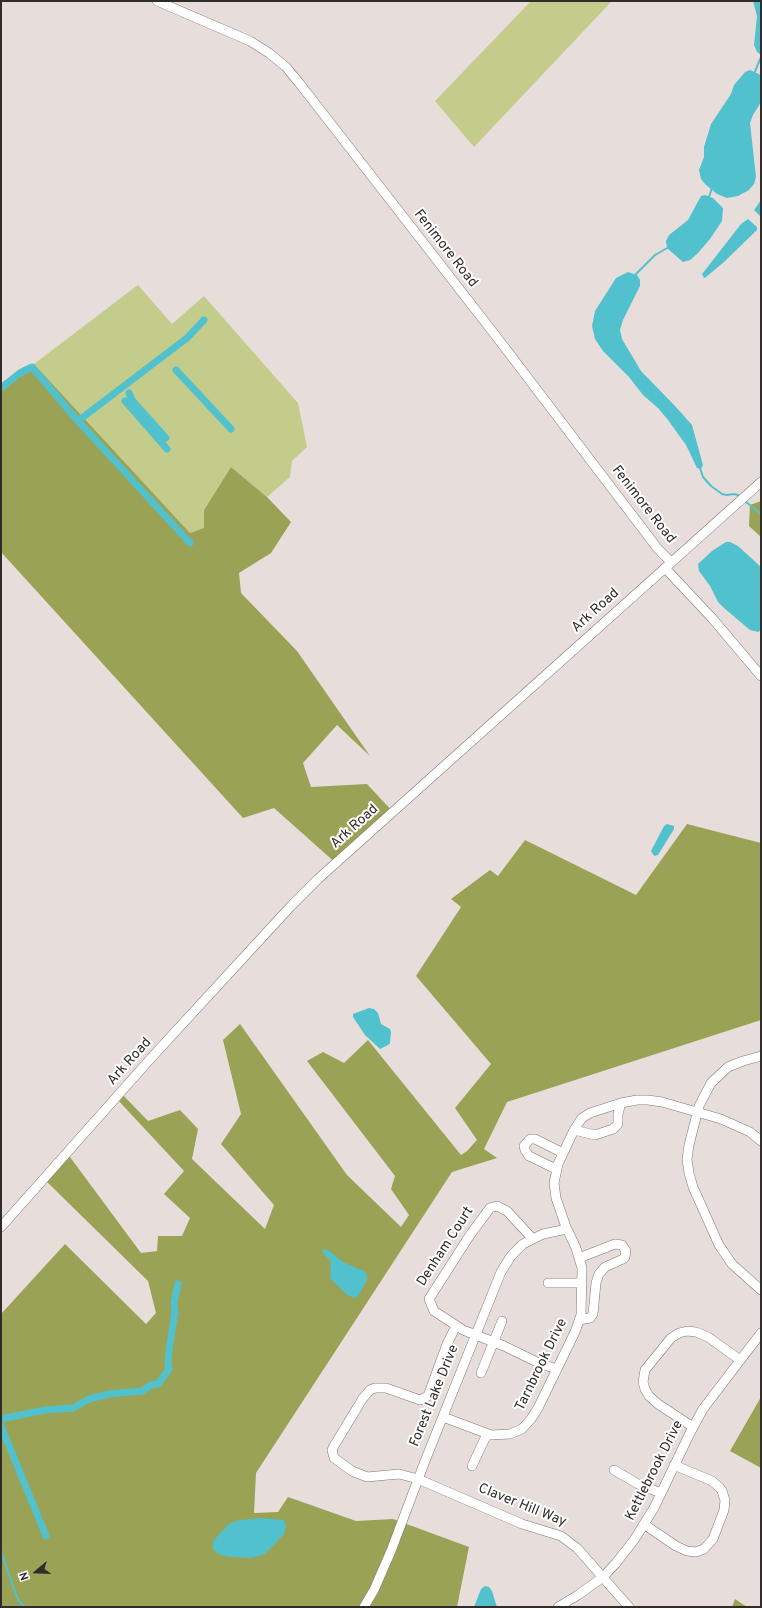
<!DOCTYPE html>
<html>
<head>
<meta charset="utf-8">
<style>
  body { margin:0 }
  #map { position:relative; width:762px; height:1608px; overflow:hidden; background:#e7dedb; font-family:Overpass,sans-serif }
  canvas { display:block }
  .frame { position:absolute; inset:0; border:2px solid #2f2c2a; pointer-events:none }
  .north { position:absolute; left:16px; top:1552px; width:40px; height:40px; -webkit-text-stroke:3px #fff; paint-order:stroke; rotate:251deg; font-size:11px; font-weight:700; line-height:16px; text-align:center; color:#2f2c2a }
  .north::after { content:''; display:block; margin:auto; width:14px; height:18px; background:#2f2c2a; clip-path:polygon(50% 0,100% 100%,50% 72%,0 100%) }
</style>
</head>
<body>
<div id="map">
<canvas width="762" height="1608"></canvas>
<div class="frame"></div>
<div class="north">N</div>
</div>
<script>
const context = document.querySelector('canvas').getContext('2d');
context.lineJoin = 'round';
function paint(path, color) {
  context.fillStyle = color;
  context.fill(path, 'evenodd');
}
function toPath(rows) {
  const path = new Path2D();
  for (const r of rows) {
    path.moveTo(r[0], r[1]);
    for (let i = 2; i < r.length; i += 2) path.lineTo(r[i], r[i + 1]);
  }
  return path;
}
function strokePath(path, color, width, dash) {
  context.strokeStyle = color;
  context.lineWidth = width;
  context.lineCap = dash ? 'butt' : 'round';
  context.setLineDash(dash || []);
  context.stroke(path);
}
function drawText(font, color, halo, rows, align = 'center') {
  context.font = font + ' Overpass,sans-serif';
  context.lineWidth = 4;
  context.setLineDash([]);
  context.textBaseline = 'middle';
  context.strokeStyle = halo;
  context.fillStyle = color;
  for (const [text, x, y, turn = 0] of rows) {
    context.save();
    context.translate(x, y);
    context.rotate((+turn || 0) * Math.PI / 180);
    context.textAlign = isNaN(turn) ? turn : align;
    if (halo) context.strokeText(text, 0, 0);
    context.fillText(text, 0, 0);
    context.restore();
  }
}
const green = toPath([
  [531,1,612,1,474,147,435,101],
  [138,285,172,324,204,296,298,403,307,447,292,461,290,477,267,497,231,467,204,510,205,528,190,533,34,364]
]);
const forest = toPath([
  [34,364,190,533,204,528,204,510,231,467,267,497,291,522,271,553,239,573,241,593,297,651,370,756,337,725,303,763,311,787,367,784,394,813,338,865,274,808,243,818,1,552,1,387],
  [761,501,761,537,749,526,750,505],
  [687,824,761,843,761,1020,507,1102,484,1149,497,1158,452,1172,256,1473,254,1513,278,1512,288,1497,356,1521,393,1519,469,1547,457,1607,379,1607,374,1606,371,1607,1,1607,1,1314,65,1244,146,1324,156,1313,148,1281,44,1179,67,1153,141,1253,157,1251,158,1236,182,1236,190,1218,164,1194,184,1171,116,1098,121,1093,148,1121,180,1110,198,1129,192,1159,265,1229,274,1205,221,1144,241,1114,223,1040,240,1024,347,1175,401,1227,409,1215,391,1189,395,1176,307,1061,323,1052,344,1063,368,1040,461,1155,467,1151,477,1140,455,1108,491,1064,416,976,461,907,451,899,490,870,498,876,525,840,636,895],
  [761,1397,761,1468,730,1451],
  [735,1599,747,1607,732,1607]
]);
const water = toPath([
  [753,1,761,1,761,55,757,52,754,45,757,16],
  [750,70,761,75,761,102,753,115,750,123,756,177,754,184,749,190,738,196,727,198,717,194,705,184,701,179,699,170,704,157,704,147,711,124,731,94,734,85,745,72],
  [705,195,713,198,723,208,722,221,710,239,697,254,690,260,683,262,667,248,666,241,669,235,688,220,701,196],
  [761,200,761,217,754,210],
  [748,219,757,227,757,230,724,262,706,277,704,278,702,274,706,269,741,224],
  [628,272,637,275,640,280,640,286,623,320,620,330,622,339,641,371,675,406,692,425,703,465,701,469,697,468,686,445,668,420,658,408,643,395,629,377,603,351,595,339,592,326,595,311,616,278],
  [726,542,730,542,738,546,761,567,761,630,758,632,750,630,724,608,718,602,710,586,699,571,698,564,712,551],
  [667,824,674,826,674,829,658,855,654,856,651,851,664,826],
  [369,1008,374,1009,378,1013,381,1024,390,1029,391,1032,390,1043,388,1045,380,1049,365,1035,353,1017,353,1014],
  [324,1249,328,1250,343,1262,366,1272,367,1280,358,1296,354,1298,346,1294,330,1278,331,1262,322,1251],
  [261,1518,284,1520,286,1526,284,1534,265,1554,251,1558,230,1557,218,1554,213,1549,213,1541,230,1523,241,1520],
  [485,1586,489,1587,492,1591,497,1607,474,1607,481,1589]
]);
const stream = toPath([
  [754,74,761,57],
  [709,197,712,188],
  [634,276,655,255,669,247],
  [700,468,703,477,711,486,722,494,727,495,733,494,738,495],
  [746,502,761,514],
  [1,1551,15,1592,19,1601,25,1607]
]);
const canal = toPath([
  [176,370,231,429],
  [1,388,20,373,32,367,78,421,190,543],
  [129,393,132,400,166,438],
  [125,401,167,449],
  [78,421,187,338,204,320],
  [1,1419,45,1410,73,1408,89,1399,109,1394,142,1391,151,1385,158,1384,169,1369,168,1361,170,1343,175,1313,174,1303,178,1284],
  [1,1426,46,1536]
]);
const minor = toPath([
  [157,1,250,41,269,53,286,67,300,84,499,340,658,549,671,562],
  [665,568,712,618,761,676],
  [761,1056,743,1061,728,1067,711,1083,699,1106,689,1145,687,1159,689,1173,693,1187,719,1245,732,1264,761,1290],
  [574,1130,595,1135,613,1129,618,1124,618,1114,621,1103],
  [556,1169,529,1156,525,1150,524,1146,530,1139,535,1139,563,1153],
  [1,1227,152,1057,291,906,318,879,761,482],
  [532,1238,507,1211,497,1206,490,1208,470,1235,429,1299,434,1311,463,1330,504,1346,539,1363,556,1369],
  [579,1258,615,1244,622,1245,626,1251,625,1257,623,1259,605,1267,599,1274,596,1283,593,1314,590,1318,579,1320],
  [548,1283,582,1283],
  [456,1326,447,1344,428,1396,420,1400,386,1388,375,1388,370,1390,363,1398,334,1446,332,1450,334,1458,352,1471,367,1477,399,1474,418,1479,522,1524,561,1536,577,1548,629,1607],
  [481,1373,502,1321],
  [443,1417,491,1435,510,1434,522,1429,531,1419,538,1408,575,1332,581,1315,582,1268,576,1248,566,1227,556,1198,554,1183,558,1164,574,1130,582,1118,590,1113,621,1103,637,1100,648,1100,662,1102,721,1119,750,1132,761,1141],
  [693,1427,658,1404,649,1396,645,1389,643,1382,645,1370,671,1338,679,1333,687,1331,696,1332,708,1337,740,1360],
  [472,1466,487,1434],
  [614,1470,638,1484,661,1493],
  [645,1525,676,1546,687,1551,696,1552,704,1549,713,1539,724,1510,725,1500,722,1491,720,1488,712,1481,674,1465],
  [364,1607,374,1590,391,1551,425,1461,501,1272,511,1256,523,1244,543,1234,567,1229],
  [558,1607,578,1595,603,1577,616,1563,634,1540,654,1508,690,1433,703,1409,761,1333]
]);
const streetNames = [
  ["Fenimore Road",445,249,52],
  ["Fenimore Road",643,505,52],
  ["Ark Road",596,611,-42],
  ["Ark Road",355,827,-42],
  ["Ark Road",130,1062,-48],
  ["Denham Court",446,1247,-57],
  ["Tarnbrook Drive",542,1365,-64],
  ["Forest Lake Drive",435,1396,-68],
  ["Kettlebrook Drive",655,1471,-63],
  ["Claver Hill Way",522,1506,22]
];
paint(green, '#c4cc8b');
paint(forest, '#9aa255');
paint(water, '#52c1ce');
strokePath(stream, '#52c1ce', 2);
strokePath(canal, '#52c1ce', 7);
strokePath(minor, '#7f7774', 10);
strokePath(minor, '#fff', 9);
drawText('14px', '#2f2c2a', '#fff', streetNames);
</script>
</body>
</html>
